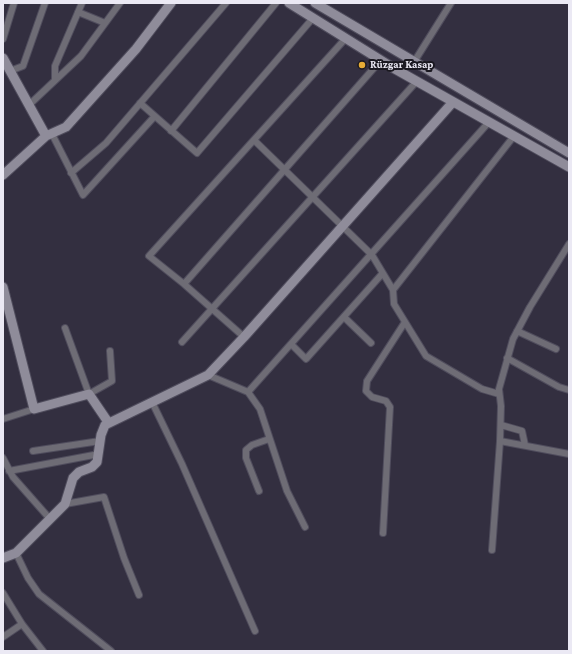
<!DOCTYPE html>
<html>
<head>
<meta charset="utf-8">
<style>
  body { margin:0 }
  #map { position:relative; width:572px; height:654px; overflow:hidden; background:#332f40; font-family:"Crimson Pro",serif }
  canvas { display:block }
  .frame { position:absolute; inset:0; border:4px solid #ebe9f4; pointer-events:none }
</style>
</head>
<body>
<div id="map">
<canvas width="572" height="654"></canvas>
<div class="frame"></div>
</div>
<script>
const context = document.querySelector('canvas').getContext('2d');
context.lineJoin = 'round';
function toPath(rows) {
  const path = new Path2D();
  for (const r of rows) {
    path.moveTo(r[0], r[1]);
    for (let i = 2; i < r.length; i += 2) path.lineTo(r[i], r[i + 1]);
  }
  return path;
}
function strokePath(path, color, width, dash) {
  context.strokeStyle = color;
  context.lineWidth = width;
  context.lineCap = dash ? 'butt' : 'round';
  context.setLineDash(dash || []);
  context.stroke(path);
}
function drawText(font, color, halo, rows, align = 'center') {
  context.font = font + ' "Crimson Pro",serif';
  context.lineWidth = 4;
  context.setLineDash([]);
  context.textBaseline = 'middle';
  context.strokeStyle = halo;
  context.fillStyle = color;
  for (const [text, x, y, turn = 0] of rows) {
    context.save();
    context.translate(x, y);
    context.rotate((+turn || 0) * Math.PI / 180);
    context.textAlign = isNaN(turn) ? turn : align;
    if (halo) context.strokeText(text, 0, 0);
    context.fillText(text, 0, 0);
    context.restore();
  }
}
const street = toPath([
  [78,12,105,23],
  [3,39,14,3],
  [414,62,451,3],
  [10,71,23,66,45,3],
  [55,80,55,66,82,3],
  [140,103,197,153,313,18],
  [30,104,81,56,120,3],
  [171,131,276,3],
  [52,134,83,195,154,117],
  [255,141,372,255,393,290,394,304,426,356,482,389,499,394],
  [71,173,106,143,226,3],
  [184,284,381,60],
  [393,290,514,136],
  [344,317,371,343],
  [65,328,89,394,112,381,110,351],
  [517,331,556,349],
  [244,337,184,284,149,256,346,38],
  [182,342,417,81],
  [292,345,306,359,382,274],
  [507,358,559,387,569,390],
  [208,375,248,392,489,122],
  [248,392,260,409,287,491,305,527],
  [152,402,182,464,255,631],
  [3,419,34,409],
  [501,425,522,431,525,445],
  [500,441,569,454],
  [33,451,100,441],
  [3,458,13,477,50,519],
  [9,471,99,454],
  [259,491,246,458,246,450,252,445,269,439],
  [65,504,104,497,124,558,139,595],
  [383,533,390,407,386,401,372,397,366,391,367,381,405,322],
  [492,550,500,441,501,406,499,389,513,339,530,307,569,244],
  [16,553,28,578,39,594,111,651],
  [3,593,22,624,43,651],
  [3,637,22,624]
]);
const secondary = toPath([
  [289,3,395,69,569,167],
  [315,3,569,153],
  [3,58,46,136,3,175],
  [46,136,66,127,136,49,171,3],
  [3,287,34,409,89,394,108,422],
  [3,558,16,553,65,504,73,478,79,472,92,467,97,462,101,435,105,425,208,375,244,337,453,102]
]);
const markers = [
  [362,65,4,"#e6ac36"]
];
const poiNames = [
  ["Rüzgar Kasap",370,65]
];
strokePath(street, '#504d5d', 8);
strokePath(secondary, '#504d5d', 11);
strokePath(street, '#6e6c75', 6);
strokePath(secondary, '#8f8c9a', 9);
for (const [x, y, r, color] of markers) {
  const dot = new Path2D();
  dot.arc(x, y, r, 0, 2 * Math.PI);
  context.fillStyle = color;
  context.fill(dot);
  strokePath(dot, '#1a1820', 1.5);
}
drawText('bold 11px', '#ebe9f4', '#1a1820', poiNames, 'left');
</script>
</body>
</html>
